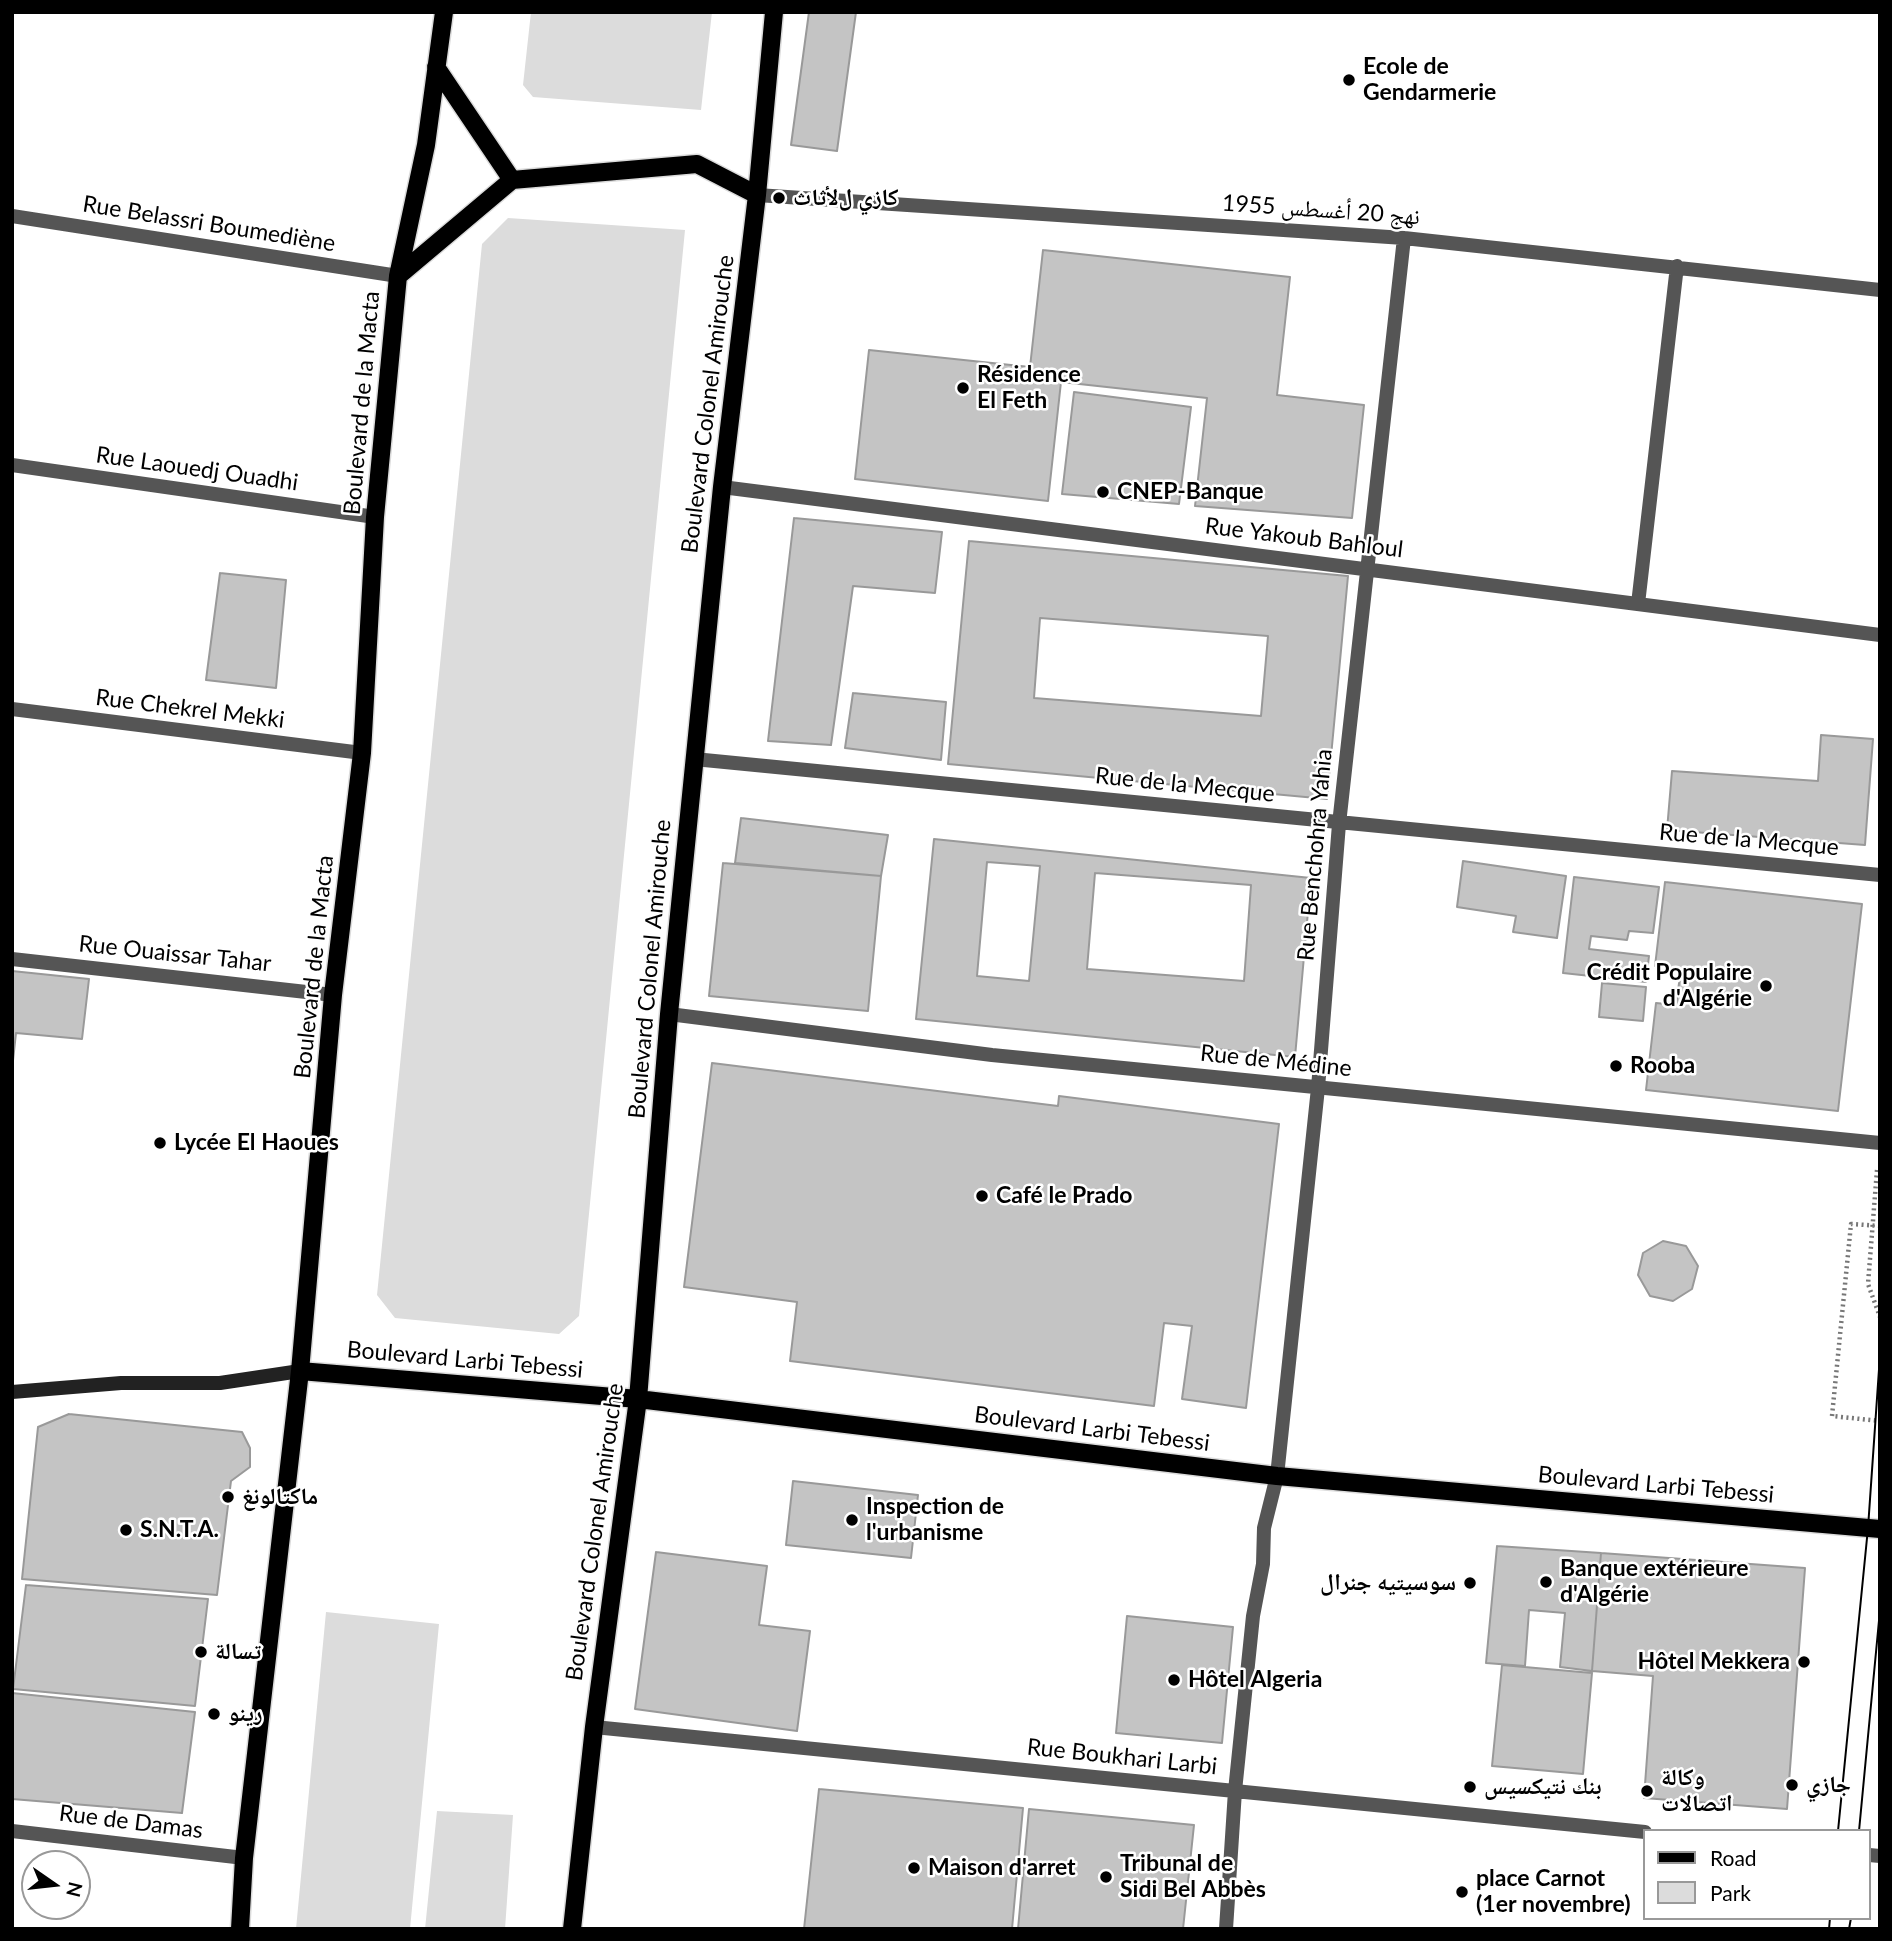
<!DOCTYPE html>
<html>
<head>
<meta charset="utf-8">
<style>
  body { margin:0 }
  #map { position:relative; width:1892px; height:1941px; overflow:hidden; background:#fff; font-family:Lato,sans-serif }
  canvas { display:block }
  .frame { position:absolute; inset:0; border:14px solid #000; pointer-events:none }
  .legend { position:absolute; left:1643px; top:1829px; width:228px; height:91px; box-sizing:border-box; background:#fff; border:2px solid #999; margin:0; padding:9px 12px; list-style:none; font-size:21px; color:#000 }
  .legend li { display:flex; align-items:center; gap:14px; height:35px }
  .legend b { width:35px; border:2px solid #999 }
  .north { position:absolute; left:21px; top:1850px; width:70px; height:70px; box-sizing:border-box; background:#fff; border:2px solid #999; border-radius:50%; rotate:104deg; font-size:19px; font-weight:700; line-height:28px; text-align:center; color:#000 }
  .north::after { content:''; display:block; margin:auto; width:24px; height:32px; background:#000; clip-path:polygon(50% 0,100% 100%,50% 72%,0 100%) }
</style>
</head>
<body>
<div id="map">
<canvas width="1892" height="1941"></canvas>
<div class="frame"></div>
<ul class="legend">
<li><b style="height:9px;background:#000"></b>Road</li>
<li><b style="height:19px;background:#dcdcdc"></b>Park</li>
</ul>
<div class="north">N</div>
</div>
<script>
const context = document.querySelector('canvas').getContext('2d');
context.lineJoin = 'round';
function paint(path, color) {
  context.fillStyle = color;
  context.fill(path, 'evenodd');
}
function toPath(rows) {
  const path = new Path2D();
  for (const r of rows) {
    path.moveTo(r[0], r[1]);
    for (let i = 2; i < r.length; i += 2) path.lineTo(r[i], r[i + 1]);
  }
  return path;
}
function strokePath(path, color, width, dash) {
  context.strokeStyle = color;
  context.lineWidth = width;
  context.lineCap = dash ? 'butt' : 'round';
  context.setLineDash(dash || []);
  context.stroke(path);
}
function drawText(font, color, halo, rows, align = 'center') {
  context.font = font + ' Lato,"Noto Naskh Arabic",sans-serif';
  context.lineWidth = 5;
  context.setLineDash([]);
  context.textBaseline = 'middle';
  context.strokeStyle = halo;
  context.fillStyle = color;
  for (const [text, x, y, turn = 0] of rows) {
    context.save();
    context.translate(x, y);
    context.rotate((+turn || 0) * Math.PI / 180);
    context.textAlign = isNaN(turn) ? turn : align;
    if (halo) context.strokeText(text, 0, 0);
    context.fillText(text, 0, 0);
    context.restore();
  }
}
const green = toPath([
  [531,12,712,12,701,110,533,97,523,85],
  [508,218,685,230,579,1316,559,1334,395,1318,377,1295,482,244],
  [326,1612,439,1624,410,1929,296,1929],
  [437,1811,513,1815,505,1929,425,1929]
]);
const building = toPath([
  [809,12,856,12,837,151,791,145,809,12],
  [1043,250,1290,277,1277,395,1364,405,1352,518,1195,506,1207,398,1061,382,1048,501,855,479,869,350,1030,367,1043,250],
  [1074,392,1191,407,1179,504,1062,494,1074,392],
  [794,518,942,532,935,593,853,586,831,745,768,741,794,518],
  [969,541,1348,576,1327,799,948,764,969,541],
  [1040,618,1268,636,1261,716,1034,698,1040,618],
  [220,573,286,580,276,688,206,680,220,573],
  [853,693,946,702,941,760,845,748,853,693],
  [1821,735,1873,739,1865,845,1667,830,1672,771,1818,781,1821,735],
  [741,818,888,835,881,876,735,863,741,818],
  [934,839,1311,878,1295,1057,916,1019,934,839],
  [987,862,1040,866,1029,981,977,976,987,862],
  [1095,873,1251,885,1244,981,1087,969,1095,873],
  [1463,861,1566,876,1557,938,1513,932,1516,916,1457,907,1463,861],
  [723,863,881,876,868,1011,709,996,723,863],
  [1574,877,1659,887,1653,933,1629,931,1627,940,1591,936,1589,949,1649,956,1646,982,1563,973,1574,877],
  [1665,882,1862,904,1838,1111,1646,1090,1656,1003,1676,1005,1681,969,1655,966,1665,882],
  [12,971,89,979,82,1039,16,1033,12,1070,12,971],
  [1602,983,1646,987,1643,1021,1599,1017,1602,983],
  [712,1063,1058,1106,1059,1096,1279,1124,1246,1408,1182,1399,1192,1326,1164,1323,1154,1406,790,1361,797,1302,684,1287,712,1063],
  [1663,1241,1686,1246,1698,1266,1692,1289,1673,1301,1650,1296,1638,1275,1643,1253,1663,1241],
  [69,1414,242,1432,250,1448,250,1467,231,1481,217,1595,22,1579,38,1427,69,1414],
  [793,1481,918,1495,911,1558,786,1545,793,1481],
  [1497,1546,1601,1553,1592,1671,1560,1667,1565,1613,1529,1610,1525,1666,1486,1663,1497,1546],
  [656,1552,767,1566,759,1625,810,1631,797,1731,635,1709,656,1552],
  [1601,1553,1805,1568,1787,1809,1644,1798,1653,1676,1592,1671,1601,1553],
  [26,1585,208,1599,195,1706,13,1689,26,1585],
  [1127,1616,1233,1627,1222,1743,1116,1733,1127,1616],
  [1502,1665,1592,1673,1583,1774,1492,1766,1502,1665],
  [12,1693,195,1712,182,1813,12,1799,12,1693],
  [819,1789,1023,1808,1012,1929,804,1929,819,1789],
  [1029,1809,1194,1825,1183,1929,1018,1929,1029,1809]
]);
const path = toPath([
  [1877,1170,1868,1284,1880,1317],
  [1880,1226,1851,1224,1832,1416,1880,1421]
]);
const minor = toPath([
  [757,195,1404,238,1880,290],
  [12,216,398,276],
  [12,465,375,517],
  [722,487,1880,635],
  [1638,604,1677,266],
  [12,709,362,753],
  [694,759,1880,875],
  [12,959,333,995],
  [669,1014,992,1055,1880,1143],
  [594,1727,1645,1832],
  [12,1831,244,1858],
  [1869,1855,1880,1856],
  [1226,1929,1235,1791,1253,1616,1263,1564,1264,1528,1277,1476,1318,1088,1339,824,1404,238]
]);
const secondary = toPath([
  [12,1392,121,1383,220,1383,300,1371]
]);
const primary = toPath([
  [436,67,512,180],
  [398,276,512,180,697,164,757,195],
  [300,1371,638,1399,1277,1476,1880,1529],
  [240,1929,244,1858,300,1371,333,995,362,753,375,517,398,276,426,145,444,12],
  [572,1929,594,1727,638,1399,669,1014,722,487,757,195,774,12]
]);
const tram = toPath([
  [1838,1831,1868,1528,1880,1355],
  [1859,1831,1880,1610],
  [1829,1929,1830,1918],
  [1849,1929,1851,1918]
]);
const markers = [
  [1349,80,7,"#000"],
  [779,198,7,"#000"],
  [963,388,7,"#000"],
  [1103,492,7,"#000"],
  [1766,986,7,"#000"],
  [1616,1066,7,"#000"],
  [160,1143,7,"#000"],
  [982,1196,7,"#000"],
  [228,1497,7,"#000"],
  [852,1520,7,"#000"],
  [126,1530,7,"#000"],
  [1546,1582,7,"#000"],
  [1470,1583,7,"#000"],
  [201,1652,7,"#000"],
  [1804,1662,7,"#000"],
  [1174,1680,7,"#000"],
  [214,1714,7,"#000"],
  [1792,1785,7,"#000"],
  [1470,1787,7,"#000"],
  [1647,1791,7,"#000"],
  [914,1868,7,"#000"],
  [1106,1877,7,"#000"],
  [1462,1892,7,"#000"]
];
const poiNames = [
  ["Ecole de",1363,67],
  ["Gendarmerie",1363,93],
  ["كازي لﻷثاث",793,198],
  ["Résidence",977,375],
  ["El Feth",977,401],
  ["CNEP-Banque",1117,492],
  ["Crédit Populaire",1752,973,"right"],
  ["d'Algérie",1752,999,"right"],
  ["Rooba",1630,1066],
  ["Lycée El Haoues",174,1143],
  ["Café le Prado",996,1196],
  ["ماكتالونغ",242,1497],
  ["Inspection de",866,1507],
  ["l'urbanisme",866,1533],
  ["S.N.T.A.",140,1530],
  ["Banque extérieure",1560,1569],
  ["d'Algérie",1560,1595],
  ["سوسيتيه جنرال",1456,1583,"right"],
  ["تسالة",215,1652],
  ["Hôtel Mekkera",1790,1662,"right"],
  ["Hôtel Algeria",1188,1680],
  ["رينو",228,1714],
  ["وكالة",1661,1778],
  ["اتصالات",1661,1804],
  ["جازي",1806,1785],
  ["بنك نتيكسيس",1484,1787],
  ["Tribunal de",1120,1864],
  ["Sidi Bel Abbès",1120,1890],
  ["Maison d'arret",928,1868],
  ["place Carnot",1476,1879],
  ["(1er novembre)",1476,1905]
];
const streetNames = [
  ["نهج 20 أغسطس 1955",1321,210,4],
  ["Rue Belassri Boumediène",209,224,9],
  ["Boulevard de la Macta",362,403,-85],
  ["Boulevard Colonel Amirouche",708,404,-83],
  ["Rue Laouedj Ouadhi",197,469,8],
  ["Rue Yakoub Bahloul",1304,538,7],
  ["Rue Chekrel Mekki",190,709,7],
  ["Rue de la Mecque",1185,785,6],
  ["Rue de la Mecque",1749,840,5],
  ["Rue Benchohra Yahia",1315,855,-85],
  ["Rue Ouaissar Tahar",175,954,6],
  ["Boulevard de la Macta",314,967,-84],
  ["Boulevard Colonel Amirouche",650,969,-85],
  ["Rue de Médine",1276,1061,6],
  ["Boulevard Larbi Tebessi",465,1360,5],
  ["Boulevard Larbi Tebessi",1092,1429,7],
  ["Boulevard Larbi Tebessi",1656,1485,5],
  ["Boulevard Colonel Amirouche",595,1532,-82],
  ["Rue Boukhari Larbi",1122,1757,6],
  ["Rue de Damas",131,1822,7]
];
paint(green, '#dcdcdc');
paint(building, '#c4c4c4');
strokePath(building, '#999', 2);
strokePath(primary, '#dbdbdb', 21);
strokePath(path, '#777', 4.5, [2, 3.5]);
strokePath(minor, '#555', 14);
strokePath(secondary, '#222', 14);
strokePath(primary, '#000', 18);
strokePath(tram, '#000', 2);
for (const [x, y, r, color] of markers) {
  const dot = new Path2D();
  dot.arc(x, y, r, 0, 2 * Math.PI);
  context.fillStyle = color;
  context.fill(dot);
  strokePath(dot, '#fff', 2.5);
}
drawText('bold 23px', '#000', '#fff', poiNames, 'left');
drawText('23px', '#000', '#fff', streetNames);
</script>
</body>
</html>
